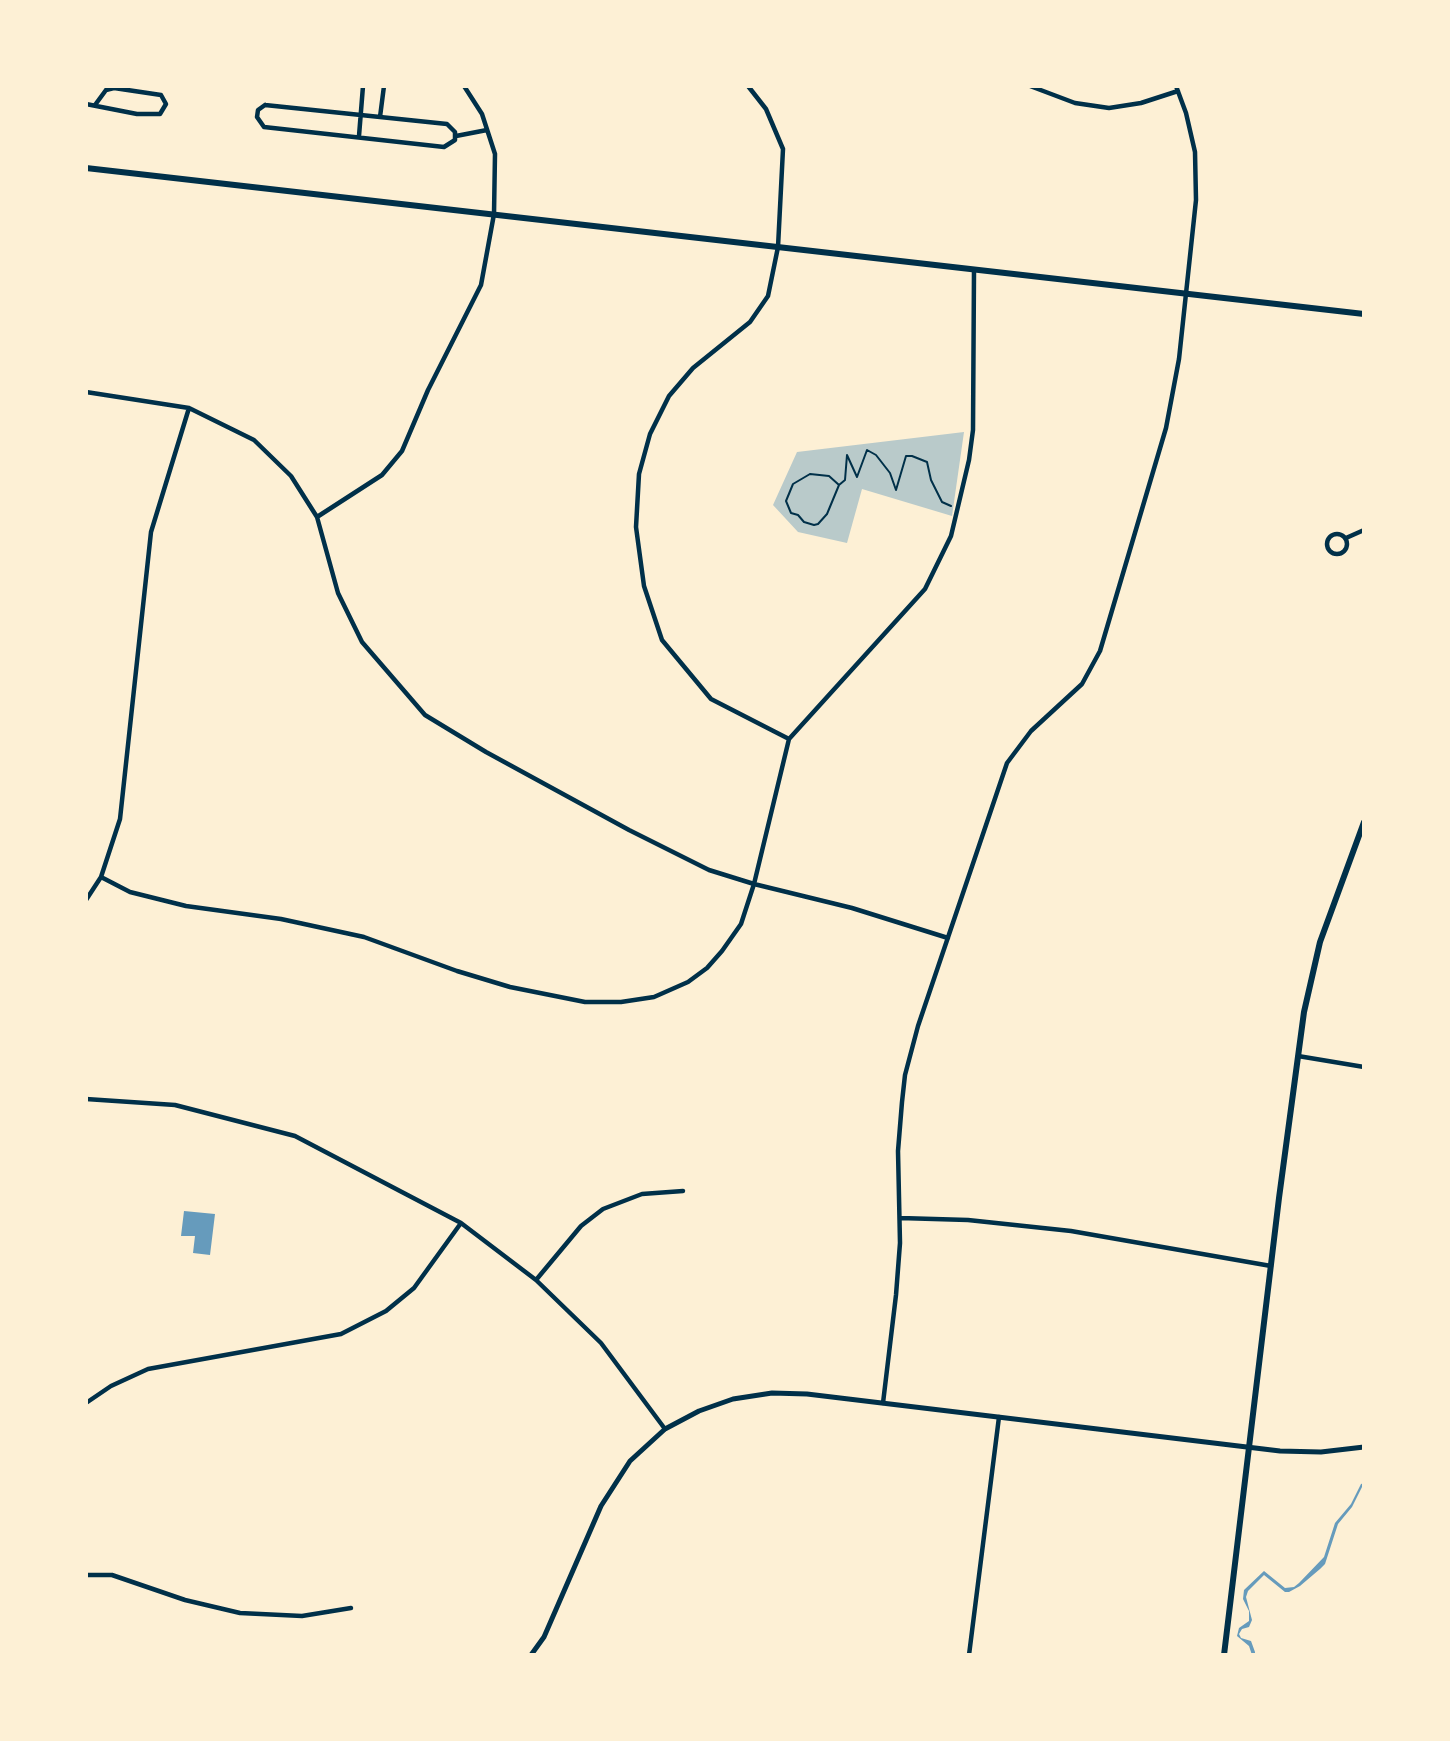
<!DOCTYPE html>
<html>
<head>
<meta charset="utf-8">
<style>
  body { margin:0 }
  #map { position:relative; width:1450px; height:1741px; overflow:hidden; background:#fdf0d5; font-family:"Source Sans 3",sans-serif }
  canvas { display:block }
  .frame { position:absolute; inset:0; border:88px solid #fdf0d5; pointer-events:none }
</style>
</head>
<body>
<div id="map">
<canvas width="1450" height="1741"></canvas>
<div class="frame"></div>
</div>
<script>
const context = document.querySelector('canvas').getContext('2d');
context.lineJoin = 'round';
function paint(path, color) {
  context.fillStyle = color;
  context.fill(path, 'evenodd');
}
function toPath(rows) {
  const path = new Path2D();
  for (const r of rows) {
    if (r.length === 3) {
      path.moveTo(r[0] + r[2], r[1]);
      path.arc(r[0], r[1], r[2], 0, 2 * Math.PI);
      continue;
    }
    path.moveTo(r[0], r[1]);
    for (let i = 2; i < r.length; i += 2) path.lineTo(r[i], r[i + 1]);
  }
  return path;
}
function strokePath(path, color, width, dash) {
  context.strokeStyle = color;
  context.lineWidth = width;
  context.lineCap = dash ? 'butt' : 'round';
  context.setLineDash(dash || []);
  context.stroke(path);
}
const green = toPath([
  [964,432,952,516,862,489,847,543,798,532,773,505,797,452]
]);
const water = toPath([
  [184,1211,215,1214,210,1255,193,1253,195,1236,181,1236],
  [1364,1483,1352,1507,1338,1524,1325,1564,1320,1569,1300,1586,1289,1592,1285,1592,1264,1575,1248,1591,1246,1597,1252,1620,1249,1627,1242,1629,1239,1634,1241,1638,1251,1641,1255,1652,1255,1655,1252,1655,1249,1646,1237,1636,1239,1628,1249,1621,1249,1611,1243,1599,1244,1590,1264,1571,1285,1588,1294,1587,1299,1583,1324,1557,1335,1523,1351,1504,1361,1484]
]);
const path = toPath([
  [810,474,829,476,839,485,827,514,818,524,814,525,804,522,798,515,791,513,786,501,793,484,810,474],
  [839,485,845,480,847,455,857,477,867,450,876,455,890,473,896,490,906,456,912,456,927,462,931,480,942,502,951,506]
]);
const minor = toPath([
  [748,86,766,109,783,149,778,247,768,296,750,322,693,368,669,396,650,434,639,474,636,527,644,586,662,640,711,699,789,739],
  [1030,86,1075,103,1109,108,1141,103,1178,91],
  [86,104,137,114,160,114,166,104,161,95,114,88,106,90,95,105],
  [265,105,447,124,455,132,455,140,444,147,264,127,257,117,258,110,265,105],
  [380,117,384,86],
  [359,136,363,86],
  [456,136,487,130],
  [86,392,189,408,254,440,291,476,317,517,338,593,362,642,425,715,486,752,629,830,709,870,754,884,852,908,948,938],
  [317,517,382,475,402,451,428,390,481,285,494,214,495,154,482,114,464,86],
  [1337,544,10],
  [1346,538,1364,530],
  [101,877,130,892,186,906,281,919,364,937,457,971,510,987,585,1002,621,1002,654,997,688,982,707,968,722,951,741,924,754,884,789,739,925,589,951,536,969,460,973,430,974,270],
  [86,900,101,877,120,819,151,532,189,408],
  [1298,1056,1364,1067],
  [86,1099,175,1105,295,1136,461,1223,536,1280,601,1343,665,1429],
  [900,1218,968,1220,1071,1231,1271,1266],
  [536,1280,581,1226,603,1209,642,1194,683,1191],
  [86,1403,111,1386,148,1369,341,1334,386,1311,414,1288,461,1223],
  [883,1403,896,1295,900,1243,898,1151,902,1102,905,1075,918,1026,1007,763,1031,731,1082,684,1100,651,1166,428,1179,359,1196,200,1195,152,1186,113,1176,86],
  [86,1575,112,1575,185,1600,240,1613,302,1616,351,1608],
  [969,1655,999,1417]
]);
const tertiary = toPath([
  [531,1655,544,1637,601,1506,630,1461,665,1429,699,1411,733,1399,772,1393,807,1394,1280,1451,1321,1452,1364,1447]
]);
const secondary = toPath([
  [86,168,1364,314],
  [1224,1655,1279,1198,1304,1012,1320,942,1364,822]
]);
paint(green, '#b9caca');
paint(water, '#669bbc');
strokePath(path, '#003049', 2);
strokePath(minor, '#003049', 4.5);
strokePath(tertiary, '#003049', 5);
strokePath(secondary, '#003049', 6);
</script>
</body>
</html>
